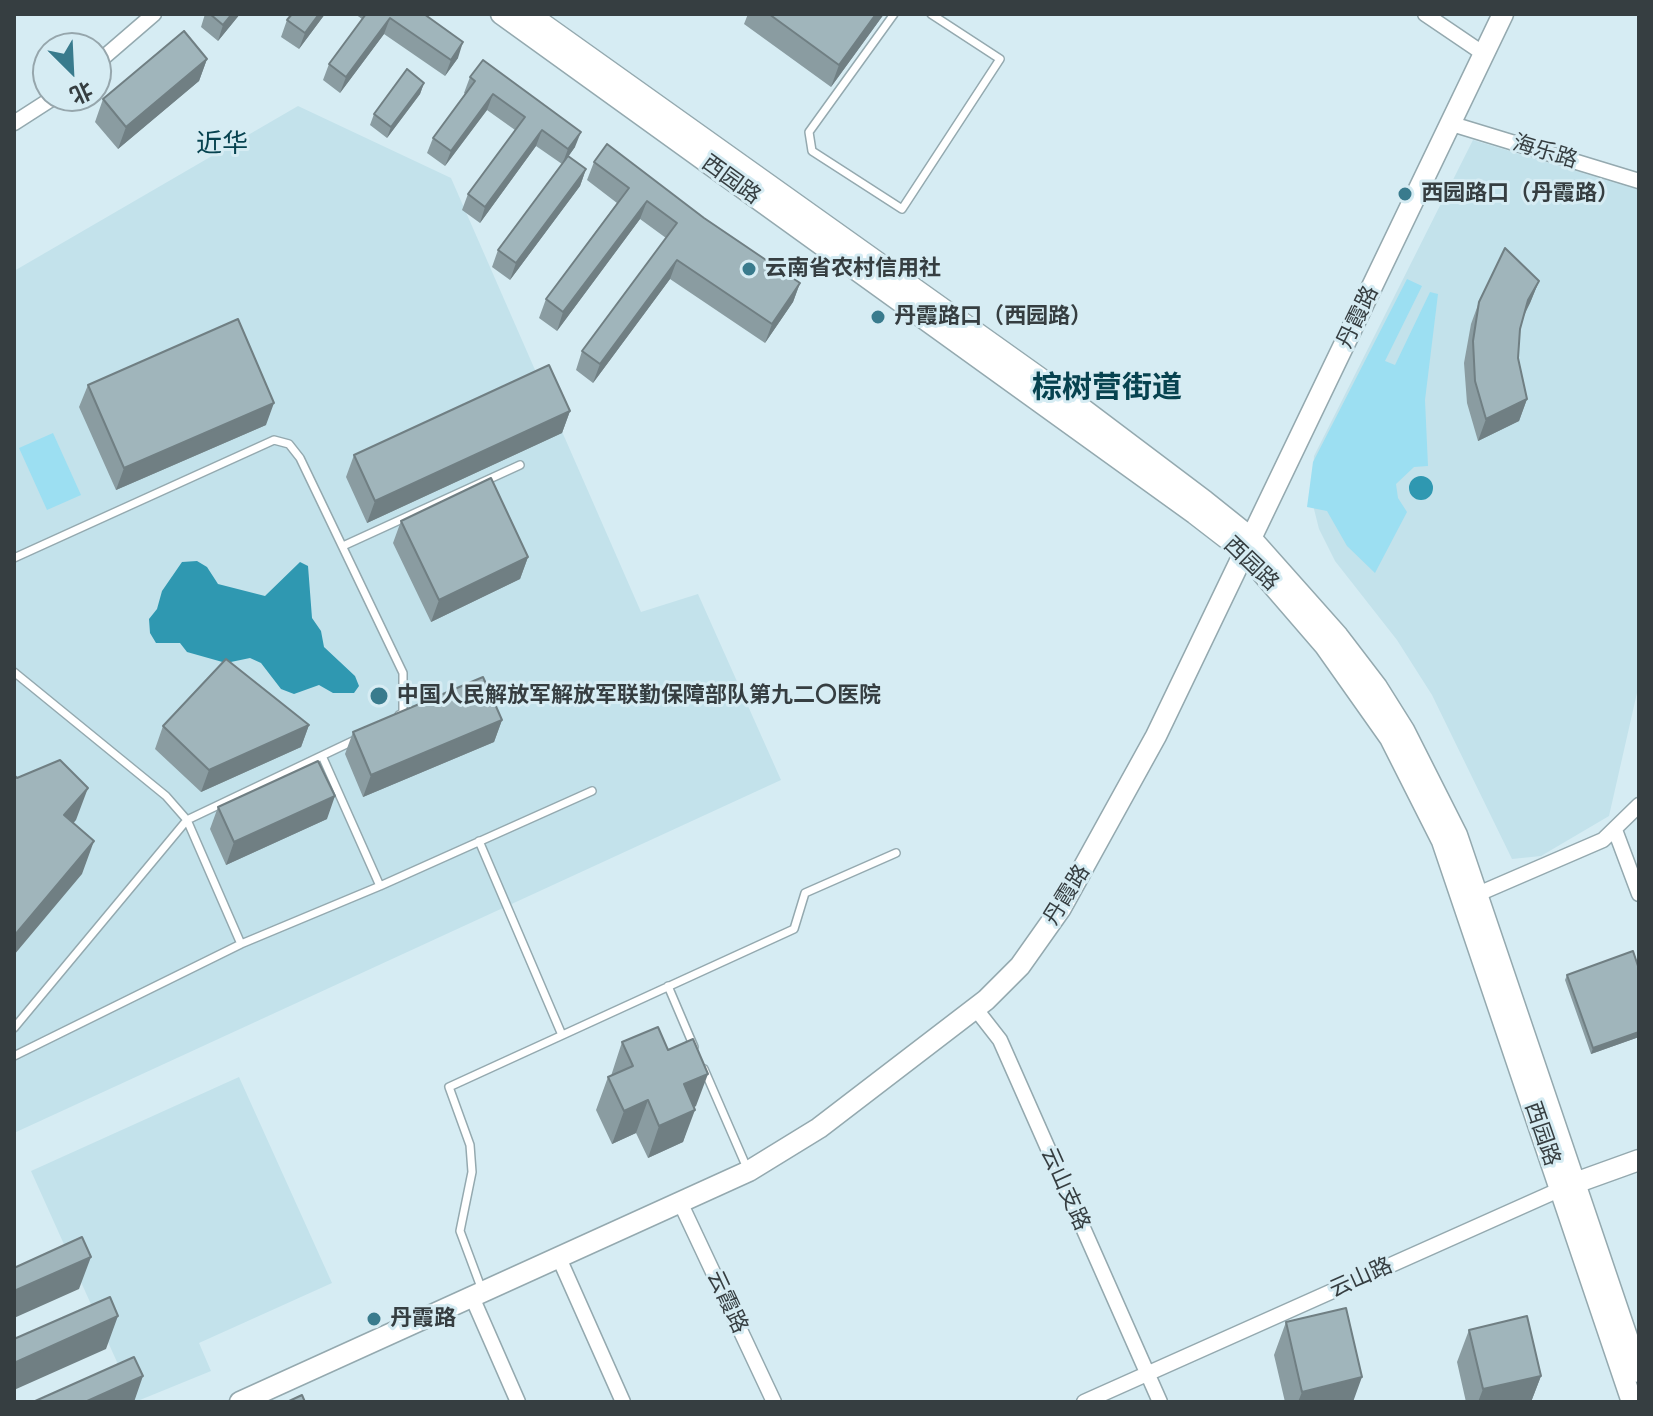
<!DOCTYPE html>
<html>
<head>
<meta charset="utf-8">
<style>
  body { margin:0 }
  #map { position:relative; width:1653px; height:1416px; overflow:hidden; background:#d6ecf3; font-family:Rubik,"Noto Sans SC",sans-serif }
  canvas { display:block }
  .frame { position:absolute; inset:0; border:16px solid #363e41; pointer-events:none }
  .north { position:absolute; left:32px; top:32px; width:80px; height:80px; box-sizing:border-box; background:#d6ecf3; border:2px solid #96a6ac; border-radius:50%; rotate:156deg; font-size:22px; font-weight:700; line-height:32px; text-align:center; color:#363e41 }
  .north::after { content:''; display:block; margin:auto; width:28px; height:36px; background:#397b8d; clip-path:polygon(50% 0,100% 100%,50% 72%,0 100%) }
</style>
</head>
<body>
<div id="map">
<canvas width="1653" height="1416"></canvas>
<div class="frame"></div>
<div class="north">北</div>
</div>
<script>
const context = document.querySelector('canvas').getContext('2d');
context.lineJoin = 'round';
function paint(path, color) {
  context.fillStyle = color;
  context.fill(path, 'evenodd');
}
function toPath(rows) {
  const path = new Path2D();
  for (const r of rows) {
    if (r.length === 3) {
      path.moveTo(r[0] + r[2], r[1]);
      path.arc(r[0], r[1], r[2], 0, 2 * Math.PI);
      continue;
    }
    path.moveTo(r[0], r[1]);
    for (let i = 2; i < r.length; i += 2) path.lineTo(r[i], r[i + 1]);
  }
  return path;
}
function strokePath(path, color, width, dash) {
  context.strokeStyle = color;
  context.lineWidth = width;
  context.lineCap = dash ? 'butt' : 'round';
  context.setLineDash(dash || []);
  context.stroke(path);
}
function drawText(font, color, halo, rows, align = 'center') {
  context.font = font + ' Rubik,"Noto Sans SC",sans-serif';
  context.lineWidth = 6;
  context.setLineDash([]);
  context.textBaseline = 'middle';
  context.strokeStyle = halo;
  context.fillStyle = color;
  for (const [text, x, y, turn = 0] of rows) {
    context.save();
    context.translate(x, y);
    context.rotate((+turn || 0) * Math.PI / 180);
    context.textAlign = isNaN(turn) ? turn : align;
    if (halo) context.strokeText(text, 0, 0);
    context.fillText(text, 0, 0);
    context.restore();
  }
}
const built = toPath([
  [298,106,451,178,641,612,698,594,781,780,14,1133,14,271],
  [1473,140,1639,190,1639,684,1609,816,1541,856,1512,859,1432,695,1397,640,1335,561,1319,529,1311,497,1314,456],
  [239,1077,332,1283,199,1343,211,1371,135,1402,31,1171]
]);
const green = toPath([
  [1407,279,1422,286,1385,361,1395,365,1430,292,1438,294,1425,400,1428,466,1414,467,1396,484,1398,498,1407,512,1375,573,1347,546,1327,511,1307,507,1313,462],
  [53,433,81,495,47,510,19,448]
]);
const water = toPath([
  [1421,488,12],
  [197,561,207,567,218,584,265,596,300,562,308,566,312,618,321,631,324,647,355,676,359,686,354,693,333,693,319,685,294,694,281,689,261,663,250,658,226,663,187,652,180,643,156,643,150,633,149,619,157,609,162,591,182,562]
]);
const lane = toPath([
  [894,14,809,132,812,151,902,209,1000,59,931,14],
  [343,546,520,465],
  [14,558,274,440,289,444,300,458,403,673,403,713,399,715],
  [14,672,166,796,187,820,14,1028],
  [479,841,562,1035],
  [380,886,592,791],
  [241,944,380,886,323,758],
  [668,986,694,1047],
  [14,1056,241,944,187,820,357,739],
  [704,1069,747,1168],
  [482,1290,460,1231,472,1172,470,1145,449,1087,794,929,805,893,896,853]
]);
const street = toPath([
  [1425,14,1484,54],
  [96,64,154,14],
  [14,123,56,96],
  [1452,124,1639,181],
  [1615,830,1639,894],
  [1478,894,1603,840,1639,805],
  [975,1008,1000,1040,1160,1402],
  [680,1202,774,1402],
  [559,1258,623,1402],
  [472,1297,518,1402],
  [1084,1402,1561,1189]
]);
const secondary = toPath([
  [501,14,1195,514,1243,551,1325,646,1390,738,1442,841,1632,1402],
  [529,14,1075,403,1205,501,1250,537,1338,636,1377,687,1404,730,1457,835,1639,1372],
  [1564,1187,1639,1160],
  [240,1402,749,1171,819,1128,986,1000,1020,966,1061,908,1156,736,1503,14]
]);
const wall = toPath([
  [205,14,240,14,218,41,201,27],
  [325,14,299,49,281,37,287,20],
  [355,14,424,14,458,58,445,76,384,34,340,93,323,80,329,64,362,19],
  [748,14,884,14,831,87,744,24],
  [207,59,199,81,118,149,95,122,103,99],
  [470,77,575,147,568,157,586,169,580,186,510,280,492,267,498,250,562,164,536,146,480,223,462,210,468,194,515,130,487,110,445,166,427,153,433,138,465,94,464,93],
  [424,83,420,94,387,138,370,125,374,114],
  [594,162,704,218,800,283,793,302,765,343,670,279,593,383,576,370,582,351,666,238,640,219,557,331,539,318,546,299,617,203,587,180],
  [1539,281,1530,303,1524,316,1520,329,1518,358,1527,399,1519,421,1478,441,1467,403,1464,363,1471,324,1479,302],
  [88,385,266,425,116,490,79,407],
  [570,411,562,433,367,523,346,477,354,455],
  [401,521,528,557,520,579,431,622,393,543],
  [502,720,494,742,363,797,345,754,353,732],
  [309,725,301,747,201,792,155,749,163,726],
  [218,807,327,819,226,865,210,829],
  [1639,969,1639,1037,1591,1054,1565,980,1567,975],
  [622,1042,668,1050,696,1106,694,1107,683,1142,648,1158,636,1133,612,1144,596,1110,608,1077,611,1076],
  [1286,1322,1353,1402,1285,1402,1274,1355],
  [1469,1330,1541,1376,1531,1402,1466,1402,1457,1362]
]);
const shadedWall = toPath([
  [232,14,240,14,218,41,223,25],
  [319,14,325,14,299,49,305,33],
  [876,14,884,14,831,87,839,65],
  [390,18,384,34,340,93,346,77],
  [463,42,458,58,445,76,451,60],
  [207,59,199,81,118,149,126,127],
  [424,83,420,94,387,138,391,127],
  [493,94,487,110,445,166,451,151],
  [542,130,536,146,480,223,485,207],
  [581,132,575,147,562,165,568,149],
  [586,169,580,186,510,280,516,263],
  [647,201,640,219,557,331,563,312],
  [677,260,670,279,593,383,600,364],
  [1539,281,1530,303,1520,322,1528,300],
  [800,283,793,302,765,343,772,324],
  [1527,399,1519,421,1478,441,1486,419],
  [274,403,266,425,116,490,124,468],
  [570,411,562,433,367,523,375,501],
  [528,557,520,579,431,622,439,600],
  [502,720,494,742,363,797,371,775],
  [309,725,301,747,201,792,209,770],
  [88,788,76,820,52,848,64,815],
  [335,796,327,819,226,865,234,842],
  [94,841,82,874,14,955,14,936],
  [1639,1032,1639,1037,1591,1054,1593,1048],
  [708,1074,696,1106,672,1117,684,1084],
  [648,1100,636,1133,612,1144,624,1111],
  [695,1110,683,1142,648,1158,659,1126],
  [91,1257,79,1289,14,1318,14,1291],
  [118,1316,106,1349,14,1390,14,1363],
  [143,1376,134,1402,85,1402],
  [1541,1376,1531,1402,1478,1402,1483,1389],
  [1362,1377,1353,1402,1298,1402,1302,1392]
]);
const building = toPath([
  [210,14,232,14,223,25,210,14],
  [292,14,319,14,305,33,287,20,292,14],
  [366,14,424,14,463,42,451,60,390,18,346,77,329,64,366,14],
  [769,14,876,14,839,65,769,14],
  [184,31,207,59,126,127,103,99,184,31],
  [483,60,581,132,568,149,542,130,485,207,468,194,525,117,493,94,451,151,433,138,475,81,470,77,483,60],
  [407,69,424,83,391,127,374,114,407,69],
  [607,144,704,218,800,283,772,324,677,260,600,364,582,351,677,223,647,201,563,312,546,299,629,188,594,162,607,144],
  [568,156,586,169,516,263,498,250,568,156],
  [1505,248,1539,281,1528,300,1520,329,1518,358,1527,399,1486,419,1475,381,1473,341,1479,302,1505,248],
  [238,319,274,403,124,468,88,385,238,319],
  [549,365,570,411,375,501,354,455,549,365],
  [491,478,528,557,439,600,401,521,491,478],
  [226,659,309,725,209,770,163,726,226,659],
  [483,677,502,720,371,775,353,732,483,677],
  [60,760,88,788,64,815,94,841,14,936,14,775,17,778,60,760],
  [318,761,335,796,234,842,218,807,318,761],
  [1633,951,1639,969,1639,1032,1593,1048,1567,975,1633,951],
  [658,1027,668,1050,693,1039,708,1074,684,1084,695,1110,659,1126,648,1100,624,1111,608,1077,633,1066,622,1042,658,1027],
  [82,1237,91,1257,14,1291,14,1268,82,1237],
  [110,1297,118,1316,14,1363,14,1339,110,1297],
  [1346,1308,1362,1377,1302,1392,1286,1322,1346,1308],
  [1527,1316,1541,1376,1483,1389,1469,1330,1527,1316],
  [134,1357,143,1376,85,1402,33,1402,134,1357],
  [302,1395,305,1402,287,1402,302,1395]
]);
const markers = [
  [1405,194,8,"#397b8d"],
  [749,269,8,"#397b8d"],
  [878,317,8,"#397b8d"],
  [379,696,10,"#397b8d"],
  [374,1319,8,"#397b8d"]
];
const streetNames = [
  ["海乐路",1545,152,17],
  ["西园路",731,180,36],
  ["丹霞路",1358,317,-64],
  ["西园路",1251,564,44],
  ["丹霞路",1067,895,-58],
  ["西园路",1542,1134,71],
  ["云山支路",1065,1189,66],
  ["云山路",1361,1278,-24],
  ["云霞路",727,1302,65]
];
const poiNames = [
  ["西园路口（丹霞路）",1421,194],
  ["云南省农村信用社",765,269],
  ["丹霞路口（西园路）",894,317],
  ["中国人民解放军解放军联勤保障部队第九二〇医院",397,696],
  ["丹霞路",390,1319]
];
const quarterNames = [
  ["近华",222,144]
];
const districtNames = [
  ["棕树营街道",1107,388]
];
paint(built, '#c3e2eb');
paint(green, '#9cdff2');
paint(water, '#2f98b1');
strokePath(lane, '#94a9af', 10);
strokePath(street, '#94a9af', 17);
strokePath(secondary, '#94a9af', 23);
strokePath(lane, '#fff', 7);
strokePath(street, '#fff', 14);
strokePath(secondary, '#fff', 20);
paint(wall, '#8a9ca1');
paint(shadedWall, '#707f83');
paint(building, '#a0b5bb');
strokePath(building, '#707f83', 2);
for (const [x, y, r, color] of markers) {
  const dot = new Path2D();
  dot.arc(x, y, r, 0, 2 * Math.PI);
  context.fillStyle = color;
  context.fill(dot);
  strokePath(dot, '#d6ecf3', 3);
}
drawText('22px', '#363e41', '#d6ecf3', streetNames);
drawText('bold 22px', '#363e41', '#d6ecf3', poiNames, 'left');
drawText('26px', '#074350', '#d6ecf3', quarterNames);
drawText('bold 30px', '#074350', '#d6ecf3', districtNames);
</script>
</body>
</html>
